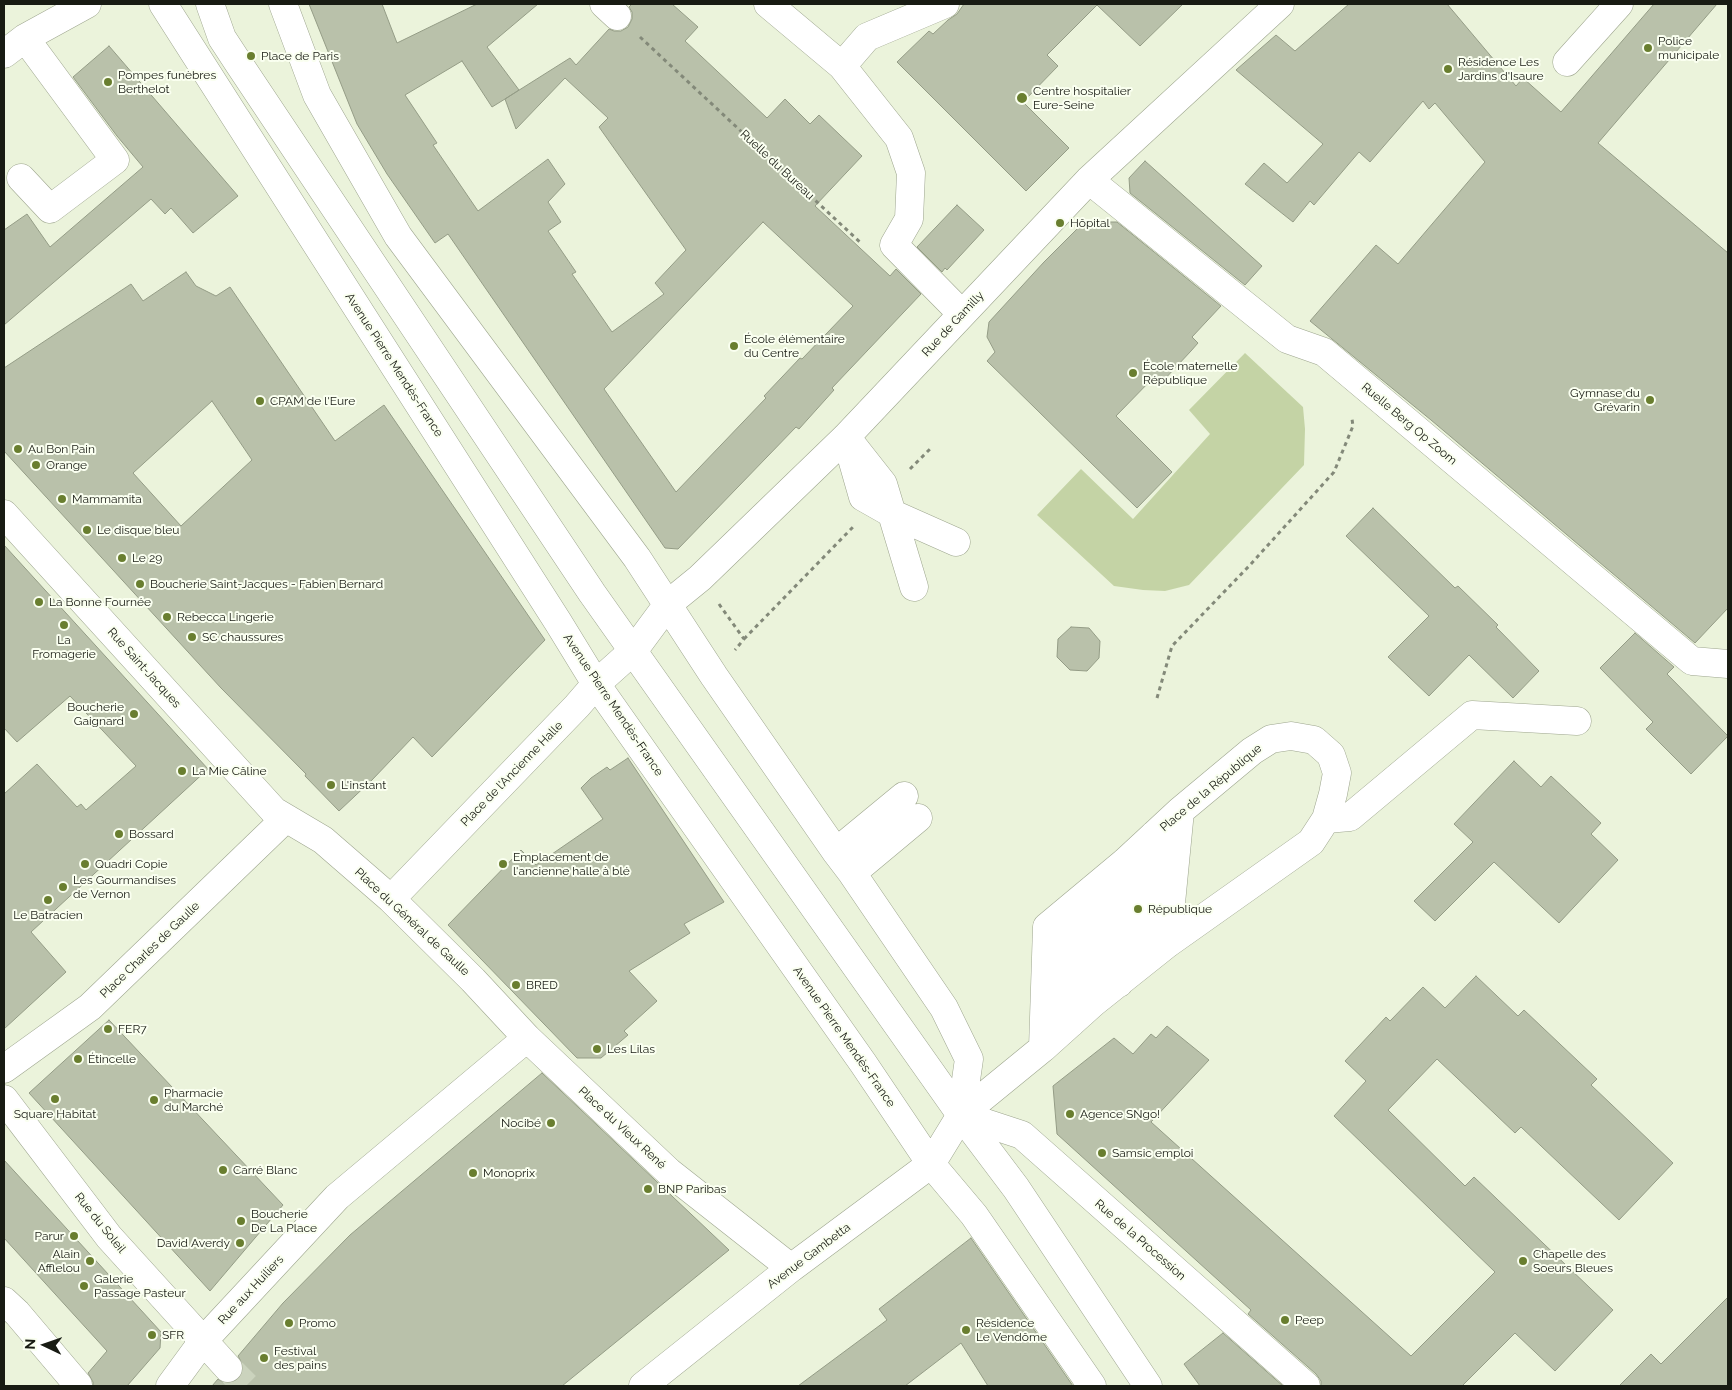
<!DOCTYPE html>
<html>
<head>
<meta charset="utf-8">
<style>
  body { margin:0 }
  #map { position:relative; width:1732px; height:1390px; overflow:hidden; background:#ebf3db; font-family:Raleway,sans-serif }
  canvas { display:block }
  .frame { position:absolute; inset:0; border:5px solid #181b13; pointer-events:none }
  .north { position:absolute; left:20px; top:1320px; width:50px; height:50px; -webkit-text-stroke:4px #fafff0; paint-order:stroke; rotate:273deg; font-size:14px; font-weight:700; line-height:20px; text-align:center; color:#181b13 }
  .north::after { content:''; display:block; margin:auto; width:18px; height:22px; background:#181b13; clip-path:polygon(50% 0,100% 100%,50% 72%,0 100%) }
</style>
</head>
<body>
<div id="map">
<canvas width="1732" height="1390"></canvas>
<div class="frame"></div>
<div class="north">N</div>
</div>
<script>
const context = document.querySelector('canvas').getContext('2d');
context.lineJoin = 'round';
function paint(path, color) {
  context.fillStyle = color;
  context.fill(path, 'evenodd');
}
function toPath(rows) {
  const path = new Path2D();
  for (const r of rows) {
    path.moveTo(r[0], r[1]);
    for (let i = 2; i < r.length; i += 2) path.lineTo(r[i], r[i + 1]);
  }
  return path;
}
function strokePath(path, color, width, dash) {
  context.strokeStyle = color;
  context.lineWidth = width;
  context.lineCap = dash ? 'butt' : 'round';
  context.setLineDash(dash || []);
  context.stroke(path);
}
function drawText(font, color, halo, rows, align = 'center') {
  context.font = font + ' Raleway,sans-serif';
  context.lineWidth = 4;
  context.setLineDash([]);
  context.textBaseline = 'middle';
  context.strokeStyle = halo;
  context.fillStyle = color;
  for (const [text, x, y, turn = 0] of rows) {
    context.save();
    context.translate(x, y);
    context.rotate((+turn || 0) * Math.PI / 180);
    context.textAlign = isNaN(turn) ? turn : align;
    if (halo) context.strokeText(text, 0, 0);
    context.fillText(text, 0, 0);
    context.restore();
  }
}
const green = toPath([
  [1245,353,1303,407,1305,429,1304,465,1189,585,1165,591,1143,590,1114,586,1037,515,1081,469,1133,519,1210,434,1189,410]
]);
const building = toPath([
  [309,4,382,4,397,43,477,4,538,4,487,47,519,90,505,99,570,58,576,65,609,29,614,31,621,31,628,27,632,19,632,12,629,7,632,4,672,4,698,27,685,41,767,118,785,99,810,124,819,115,862,156,815,206,890,276,896,269,921,294,832,388,834,390,799,429,796,427,678,549,665,548,448,234,435,243,387,174,357,124,309,4],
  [462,61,492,107,505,99,516,129,565,78,608,118,599,127,686,250,655,283,664,294,612,332,572,274,576,272,548,231,561,222,548,202,565,184,548,159,478,211,433,145,437,143,405,95,462,61],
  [763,222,853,306,802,359,800,358,764,396,766,398,676,492,604,389,763,222],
  [964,4,1183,4,1140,46,1097,5,1047,55,1058,66,1023,102,1069,148,1026,191,897,62,929,31,933,34,948,20,957,14,964,4],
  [1349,4,1447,4,1516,86,1523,78,1561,112,1654,4,1717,4,1598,143,1728,253,1728,608,1695,643,1431,420,1310,321,1376,245,1398,264,1485,162,1435,103,1429,109,1423,101,1370,162,1359,152,1314,205,1310,201,1293,222,1245,184,1264,163,1287,183,1323,144,1236,70,1276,35,1295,51,1349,4],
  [109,46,238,196,193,233,171,208,165,214,151,199,4,325,4,230,27,214,50,247,143,167,117,136,73,77,109,46],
  [1145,161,1262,266,1245,285,1130,193,1129,178,1145,161],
  [957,205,984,230,947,270,945,268,942,272,917,247,957,205],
  [1084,222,1117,222,1221,306,1192,337,1198,343,1191,351,1162,382,1155,376,1116,416,1172,472,1137,508,987,361,995,352,987,337,989,322,1044,262,1084,222],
  [186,272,196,286,216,296,230,287,335,441,384,405,545,640,432,757,413,737,372,780,339,811,305,776,306,774,221,688,4,451,4,368,131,284,143,301,186,272],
  [212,401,252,460,181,526,133,473,212,401],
  [1373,508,1455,588,1458,586,1498,625,1496,627,1539,671,1513,698,1469,655,1429,696,1388,657,1429,616,1346,536,1373,508],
  [4,545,208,769,31,932,66,972,4,1029,4,794,37,764,77,807,81,804,86,810,136,766,70,696,17,742,4,728,4,545],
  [1071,627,1089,628,1100,641,1099,658,1087,671,1070,670,1057,657,1058,639,1071,627],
  [1635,633,1674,667,1667,674,1728,736,1691,774,1646,729,1653,722,1600,668,1635,633],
  [628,758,724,902,684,924,690,933,629,971,657,1001,624,1031,628,1035,601,1058,577,1058,448,925,521,850,536,865,603,819,581,788,591,778,607,767,610,770,628,758],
  [1514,761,1541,787,1551,776,1601,823,1591,834,1618,860,1559,923,1494,862,1435,921,1414,901,1473,842,1454,824,1514,761],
  [1476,976,1518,1016,1524,1010,1597,1079,1591,1085,1673,1163,1619,1220,1521,1127,1515,1133,1437,1059,1388,1110,1465,1186,1474,1177,1613,1310,1555,1371,1515,1333,1462,1386,1321,1386,1321,1381,1316,1374,1248,1314,1251,1310,1057,1134,1053,1086,1114,1038,1133,1054,1151,1034,1156,1038,1167,1026,1209,1060,1151,1122,1411,1356,1495,1272,1334,1116,1366,1081,1345,1061,1386,1017,1390,1021,1423,987,1445,1008,1476,976],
  [109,1020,283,1205,210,1291,29,1093,109,1020],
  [542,1073,729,1250,562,1386,212,1386,218,1379,224,1383,231,1383,239,1379,243,1373,243,1365,238,1356,283,1303,350,1235,542,1073],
  [4,1160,161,1332,160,1348,127,1386,93,1386,93,1382,88,1373,107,1351,4,1238,4,1160],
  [971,1238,1073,1386,988,1386,961,1343,905,1386,798,1386,887,1320,879,1309,971,1238],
  [1728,1297,1728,1386,1619,1386,1651,1354,1661,1364,1728,1297],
  [1223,1333,1283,1386,1200,1386,1184,1364,1223,1333]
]);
const minorTunnel = toPath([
  [228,1368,246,1386]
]);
const path = toPath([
  [640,37,862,244],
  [910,469,931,448],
  [719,604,744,639,735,650],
  [744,639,853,527],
  [1157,698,1172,646,1250,565,1334,472,1353,426,1352,419]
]);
const minor = toPath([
  [163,4,558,622,596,684,863,1063,931,1164,974,1215,1092,1386],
  [283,4,317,95,398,236,637,558,714,676,836,852,852,873,944,1008,969,1059,961,1115],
  [604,4,617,16],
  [768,4,842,66,899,138,911,173,909,219,894,245,962,314],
  [4,54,25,38,87,4],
  [1567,62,1619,4],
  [842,66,867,37,945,4],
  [21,178,50,209,115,160,25,38],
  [1089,180,1287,339,1324,352,1692,661,1728,664],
  [846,437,883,484,914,587],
  [849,448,863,497,893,514,956,542],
  [4,514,274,811,323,840,391,899,473,980,527,1038,669,1172,791,1268],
  [1326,819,1350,817,1472,715,1577,721],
  [836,852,904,796],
  [852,873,918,818],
  [391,899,577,706,596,684,634,650,668,604,700,578,846,437,1089,180,1280,4],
  [1167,944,1180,811],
  [1144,962,1154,835],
  [1119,983,1125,862],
  [1093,1003,1097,886],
  [1071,1023,1074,905],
  [4,1069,90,1007,285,819],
  [4,1099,109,1237,228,1368],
  [961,1115,1022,1135,1306,1386],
  [4,1301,17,1313,78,1385],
  [170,1386,203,1341,337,1197,527,1038],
  [643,1386,791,1268,931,1164,961,1115,1043,1048,1093,1003,1167,944,1311,842,1326,819,1333,794,1337,773,1331,755,1314,740,1291,736,1271,739,1252,751,1180,811,1125,862,1047,927,1043,1048]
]);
const major = toPath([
  [210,4,222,38,239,64,592,593,961,1115,1016,1188,1148,1386]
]);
const markers = [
  [1648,48,5,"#697e2f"],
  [251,56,5,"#697e2f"],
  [1448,69,5,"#697e2f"],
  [108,82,5,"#697e2f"],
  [1022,98,6,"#697e2f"],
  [1060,223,5,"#697e2f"],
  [734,346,5,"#697e2f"],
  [1133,373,5,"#697e2f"],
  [1650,400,5,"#697e2f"],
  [260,401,5,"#697e2f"],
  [18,449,5,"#697e2f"],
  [36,465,5,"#697e2f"],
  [62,499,5,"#697e2f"],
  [87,530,5,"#697e2f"],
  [122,558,5,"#697e2f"],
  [140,584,5,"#697e2f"],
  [39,602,5,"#697e2f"],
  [167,617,5,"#697e2f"],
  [64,625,5,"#697e2f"],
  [192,637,5,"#697e2f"],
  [134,714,5,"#697e2f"],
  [182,771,5,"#697e2f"],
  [331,785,5,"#697e2f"],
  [119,834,5,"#697e2f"],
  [85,864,5,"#697e2f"],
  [503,864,5,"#697e2f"],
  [63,887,5,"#697e2f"],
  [48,900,5,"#697e2f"],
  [1138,909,5,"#697e2f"],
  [516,985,5,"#697e2f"],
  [108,1029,5,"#697e2f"],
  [597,1049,5,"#697e2f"],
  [78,1059,5,"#697e2f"],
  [55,1099,5,"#697e2f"],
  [154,1100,5,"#697e2f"],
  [1070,1114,5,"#697e2f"],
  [551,1123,5,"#697e2f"],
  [1102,1153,5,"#697e2f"],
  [223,1170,5,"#697e2f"],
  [473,1173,5,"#697e2f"],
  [648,1189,5,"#697e2f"],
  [241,1221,5,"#697e2f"],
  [74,1236,5,"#697e2f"],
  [240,1243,5,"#697e2f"],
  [90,1261,5,"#697e2f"],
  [1523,1261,5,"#697e2f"],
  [84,1286,5,"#697e2f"],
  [1285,1320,5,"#697e2f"],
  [289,1323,5,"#697e2f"],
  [966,1330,5,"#697e2f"],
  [152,1335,5,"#697e2f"],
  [264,1358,5,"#697e2f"]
];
const poiNames = [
  ["Police",1658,41],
  ["municipale",1658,55],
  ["Place de Paris",261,56],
  ["Résidence Les",1458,62],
  ["Jardins d'Isaure",1458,76],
  ["Pompes funèbres",118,75],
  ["Berthelot",118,89],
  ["Centre hospitalier",1033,91],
  ["Eure-Seine",1033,105],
  ["Hôpital",1070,223],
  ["École élémentaire",744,339],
  ["du Centre",744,353],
  ["École maternelle",1143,366],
  ["République",1143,380],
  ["Gymnase du",1640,393,"right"],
  ["Grévarin",1640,407,"right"],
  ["CPAM de l'Eure",270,401],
  ["Au Bon Pain",28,449],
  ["Orange",46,465],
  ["Mammamita",72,499],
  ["Le disque bleu",97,530],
  ["Le 29",132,558],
  ["Boucherie Saint-Jacques - Fabien Bernard",150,584],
  ["La Bonne Fournée",49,602],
  ["Rebecca Lingerie",177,617],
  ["SC chaussures",202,637],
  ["La",64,640,"center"],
  ["Fromagerie",64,654,"center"],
  ["Boucherie",124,707,"right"],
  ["Gaignard",124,721,"right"],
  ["La Mie Câline",192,771],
  ["L'instant",341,785],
  ["Bossard",129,834],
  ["Emplacement de",513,857],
  ["l'ancienne halle à blé",513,871],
  ["Quadri Copie",95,864],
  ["Les Gourmandises",73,880],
  ["de Vernon",73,894],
  ["République",1148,909],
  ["Le Batracien",48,915,"center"],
  ["BRED",526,985],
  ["FER7",118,1029],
  ["Les Lilas",607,1049],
  ["Étincelle",88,1059],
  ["Pharmacie",164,1093],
  ["du Marché",164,1107],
  ["Square Habitat",55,1114,"center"],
  ["Agence SNgo!",1080,1114],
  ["Nocibé",541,1123,"right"],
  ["Samsic emploi",1112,1153],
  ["Carré Blanc",233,1170],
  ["Monoprix",483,1173],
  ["BNP Paribas",658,1189],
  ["Boucherie",251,1214],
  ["De La Place",251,1228],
  ["Parur",64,1236,"right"],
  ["David Averdy",230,1243,"right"],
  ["Alain",80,1254,"right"],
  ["Afflelou",80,1268,"right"],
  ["Chapelle des",1533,1254],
  ["Soeurs Bleues",1533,1268],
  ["Galerie",94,1279],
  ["Passage Pasteur",94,1293],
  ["Peep",1295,1320],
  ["Promo",299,1323],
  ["Résidence",976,1323],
  ["Le Vendôme",976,1337],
  ["SFR",162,1335],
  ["Festival",274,1351],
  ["des pains",274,1365]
];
const streetNames = [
  ["Ruelle du Bureau",777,165,43],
  ["Rue de Gamilly",953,324,-47],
  ["Avenue Pierre Mendès-France",394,365,57],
  ["Ruelle Berg Op Zoom",1409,424,40],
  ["Rue Saint-Jacques",144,668,48],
  ["Avenue Pierre Mendès-France",613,705,56],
  ["Place de l'Ancienne Halle",512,774,-46],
  ["Place de la République",1211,788,-40],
  ["Place du Général de Gaulle",412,922,43],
  ["Place Charles de Gaulle",150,950,-44],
  ["Avenue Pierre Mendès-France",844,1037,55],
  ["Place du Vieux René",622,1128,43],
  ["Rue du Soleil",100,1223,51],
  ["Rue de la Procession",1140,1240,41],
  ["Avenue Gambetta",809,1256,-37],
  ["Rue aux Huiliers",251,1290,-47]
];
paint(green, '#c4d3a5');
paint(building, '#b9c1aa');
strokePath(building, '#949c86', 1);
strokePath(minorTunnel, '#cbd3bd', 28, [28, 14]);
strokePath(minor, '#9da58e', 29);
strokePath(major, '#9da58e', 29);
strokePath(path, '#838979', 3, [4, 4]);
strokePath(minor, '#fff', 28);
strokePath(major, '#fff', 28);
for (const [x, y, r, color] of markers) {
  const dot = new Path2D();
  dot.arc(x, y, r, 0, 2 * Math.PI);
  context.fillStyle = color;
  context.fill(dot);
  strokePath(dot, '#fafff0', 2);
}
drawText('12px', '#181b13', '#fafff0', poiNames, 'left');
drawText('12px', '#181b13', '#fafff0', streetNames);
</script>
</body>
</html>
